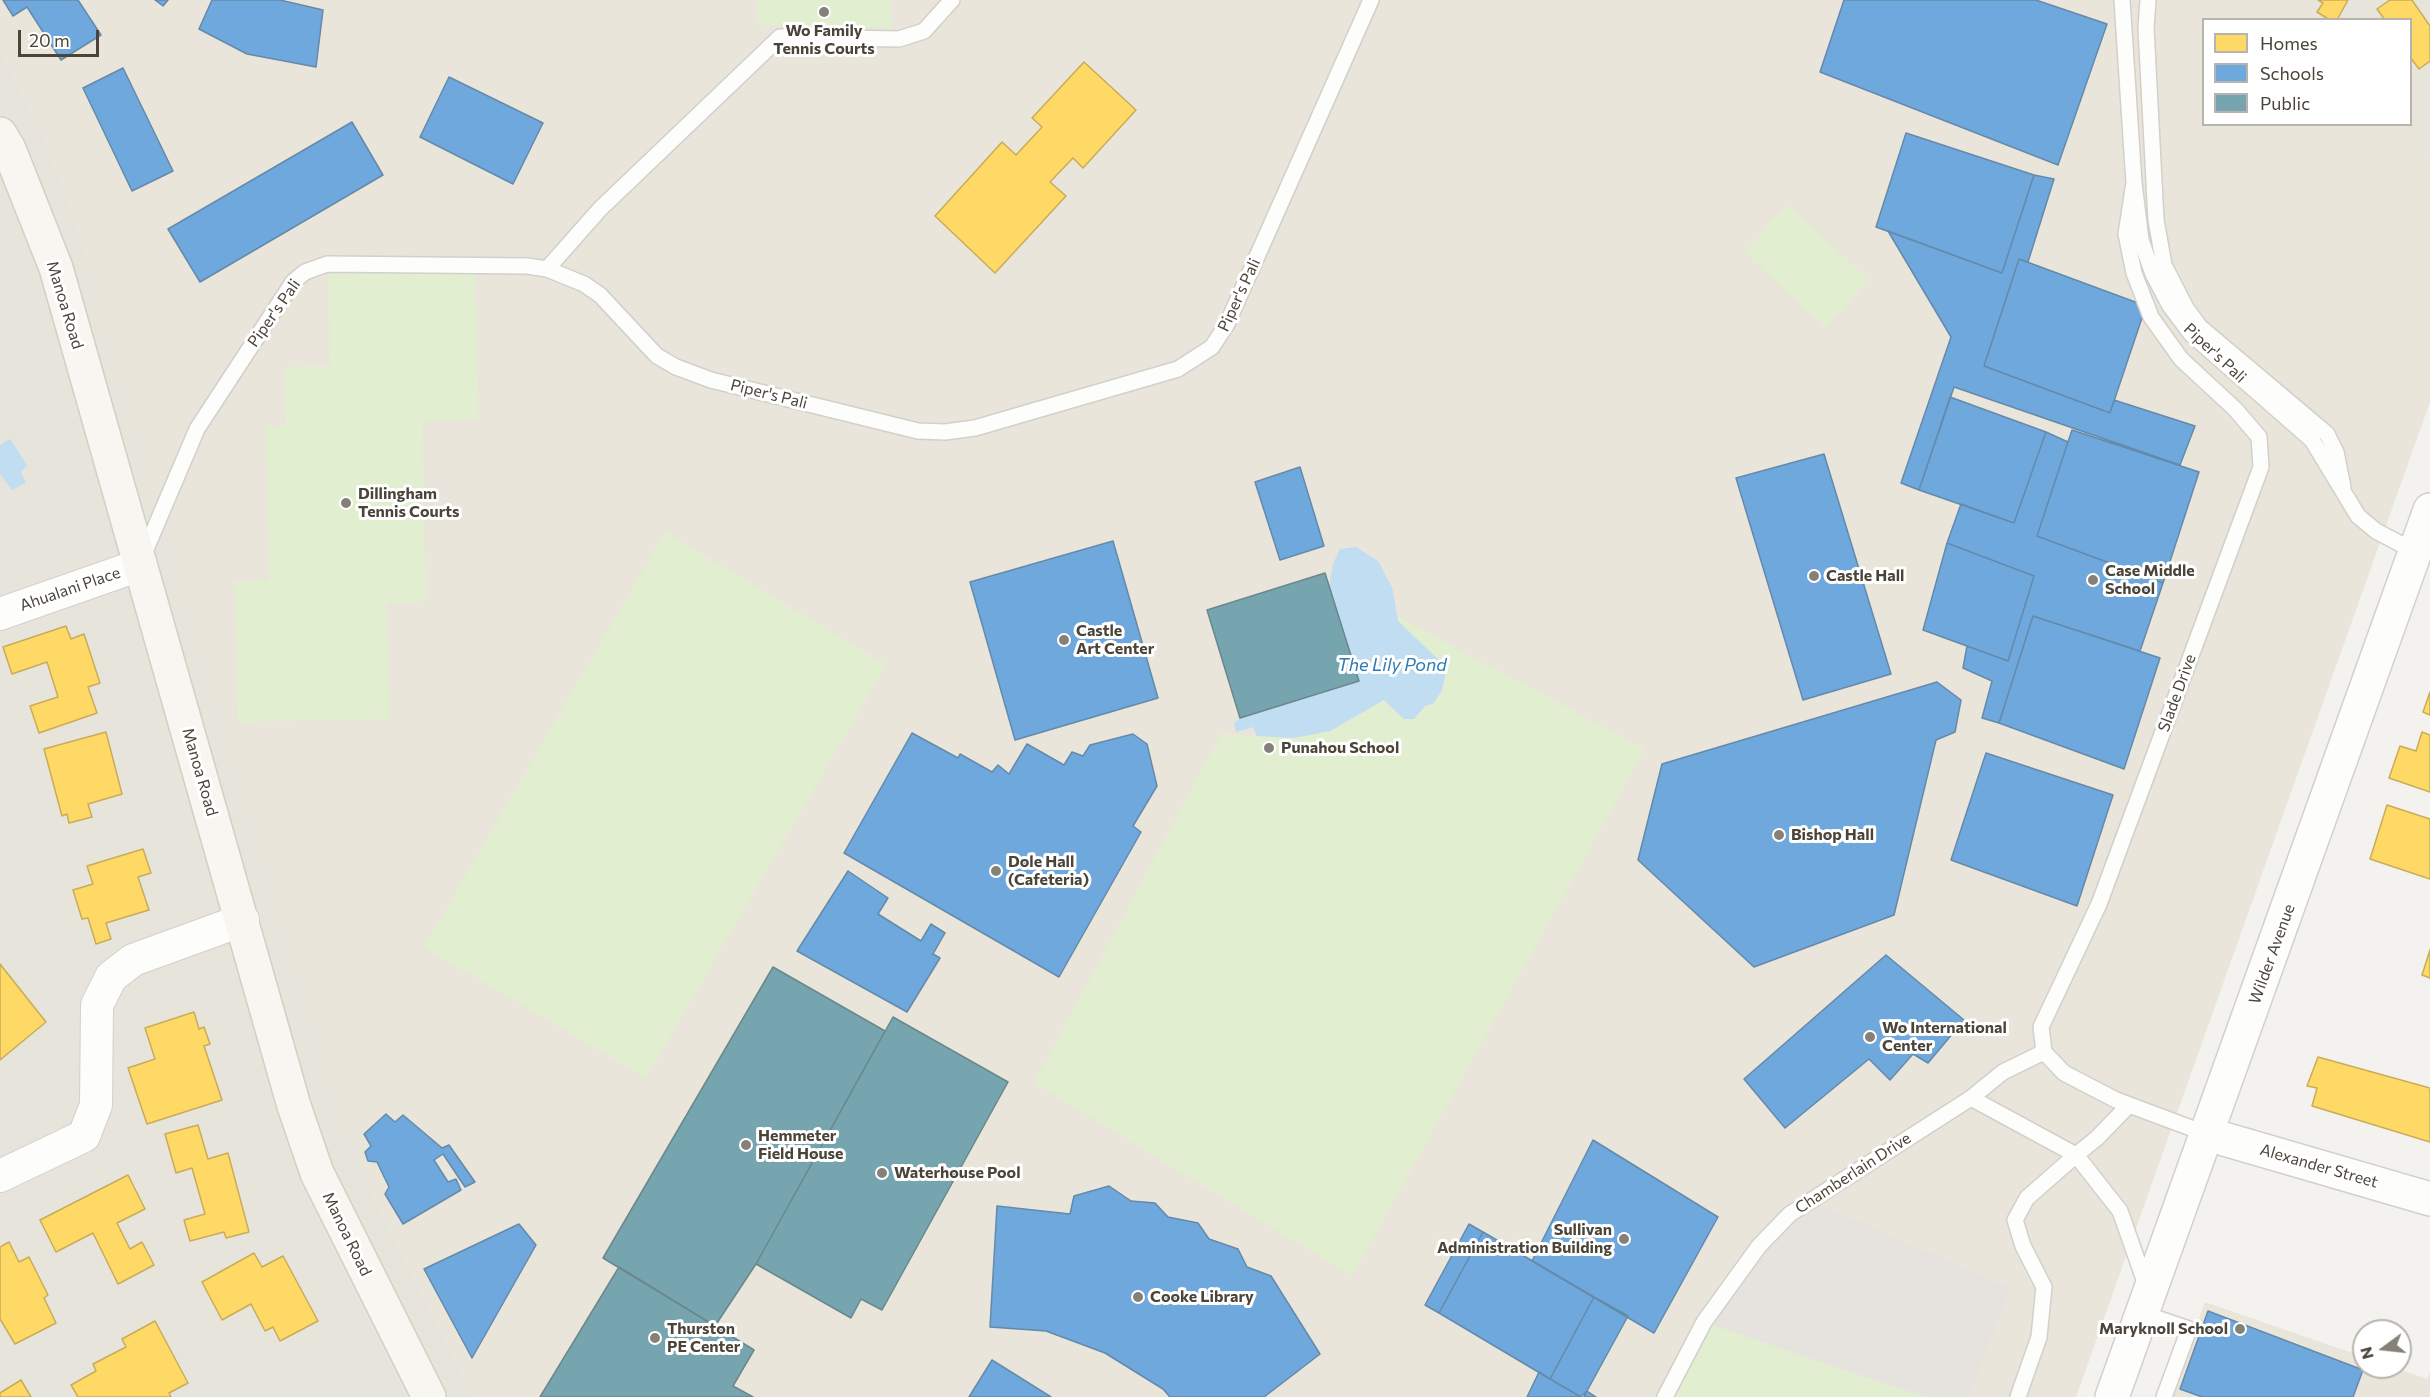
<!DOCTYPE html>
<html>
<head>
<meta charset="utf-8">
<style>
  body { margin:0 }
  #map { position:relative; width:2430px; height:1397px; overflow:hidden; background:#f4f2ee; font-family:Commissioner,sans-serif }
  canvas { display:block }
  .legend { position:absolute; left:2202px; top:18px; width:210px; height:108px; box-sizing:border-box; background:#fff; border:2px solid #b7b4b0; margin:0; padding:8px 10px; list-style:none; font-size:18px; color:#4b4439 }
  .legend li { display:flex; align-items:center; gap:12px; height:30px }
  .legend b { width:30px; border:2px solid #b7b4b0 }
  .north { position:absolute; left:2352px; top:1319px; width:60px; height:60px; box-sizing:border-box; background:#fff; border:2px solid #b7b4b0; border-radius:50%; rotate:255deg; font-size:16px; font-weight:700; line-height:24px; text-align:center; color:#4b4439 }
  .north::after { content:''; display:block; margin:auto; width:21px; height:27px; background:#868178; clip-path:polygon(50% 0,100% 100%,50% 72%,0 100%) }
  .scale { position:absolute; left:18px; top:30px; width:81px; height:27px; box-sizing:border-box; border:3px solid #4b4439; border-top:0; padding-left:8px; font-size:18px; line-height:21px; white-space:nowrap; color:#4b4439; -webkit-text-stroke:4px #fff; paint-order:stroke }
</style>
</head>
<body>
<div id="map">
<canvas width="2430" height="1397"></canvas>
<ul class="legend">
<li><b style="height:16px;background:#ffd966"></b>Homes</li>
<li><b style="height:16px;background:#6fa8dc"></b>Schools</li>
<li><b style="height:16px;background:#76a5af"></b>Public</li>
</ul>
<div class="north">N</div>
<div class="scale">20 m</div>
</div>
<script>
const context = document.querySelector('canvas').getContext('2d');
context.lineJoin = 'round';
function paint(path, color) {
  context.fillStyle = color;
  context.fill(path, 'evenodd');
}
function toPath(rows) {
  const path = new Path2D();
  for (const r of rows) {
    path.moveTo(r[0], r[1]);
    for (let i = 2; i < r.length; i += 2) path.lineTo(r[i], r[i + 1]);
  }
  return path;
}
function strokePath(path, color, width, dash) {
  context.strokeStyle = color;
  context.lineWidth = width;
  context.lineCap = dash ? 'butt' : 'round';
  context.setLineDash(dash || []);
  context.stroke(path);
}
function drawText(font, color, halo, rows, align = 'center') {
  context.font = font + ' Commissioner,sans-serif';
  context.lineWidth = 6;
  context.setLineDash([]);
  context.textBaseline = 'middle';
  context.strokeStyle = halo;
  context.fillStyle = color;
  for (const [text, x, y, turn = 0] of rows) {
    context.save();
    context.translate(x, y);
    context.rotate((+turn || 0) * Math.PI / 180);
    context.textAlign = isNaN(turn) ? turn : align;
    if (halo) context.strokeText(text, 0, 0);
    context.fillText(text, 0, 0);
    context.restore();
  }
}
const residential = toPath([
  [2305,0,2430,0,2430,161,2402,125,2410,124,2410,20,2320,19],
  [0,49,41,127,75,219,373,1197,476,1397,0,1397]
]);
const education = toPath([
  [0,0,2305,0,2320,19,2204,20,2204,124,2402,125,2430,161,2430,402,2076,1397,476,1397,373,1197,335,1095,75,219,41,127,0,49],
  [2205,1302,2364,1357,2364,1367,2393,1367,2427,1379,2430,1372,2430,1397,2171,1397]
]);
const green = toPath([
  [757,0,891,0,891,28,757,25],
  [1787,204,1869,280,1826,328,1744,252],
  [475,271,479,420,422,421,426,601,387,603,390,719,238,722,235,581,269,580,266,426,286,426,284,367,330,366,328,274],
  [665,532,886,665,646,1078,424,947],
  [1398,617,1645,749,1352,1276,1034,1083,1221,734,1294,738,1384,700,1395,712,1414,719,1425,706],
  [1704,1322,1925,1397,1665,1397]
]);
const parking = toPath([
  [1810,1200,2010,1288,1969,1397,1925,1397,1704,1322,1759,1246]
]);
const water = toPath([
  [10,439,27,465,21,472,26,483,12,490,0,474,0,445],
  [1356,547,1378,561,1392,587,1398,621,1447,668,1442,690,1433,704,1425,706,1414,719,1404,719,1384,700,1330,731,1294,738,1257,736,1253,727,1236,732,1234,723,1240,718,1329,587,1333,564,1340,549]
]);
const homes = toPath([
  [2318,0,2348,0,2337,20,2330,20,2317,12,2323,3,2318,0],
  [2390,0,2412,0,2430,26,2430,61,2419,69,2410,57,2410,20,2385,20,2377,9,2390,0],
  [1084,62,1136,110,1083,168,1073,158,1050,182,1066,196,995,273,935,216,1002,142,1016,155,1042,127,1032,118,1084,62],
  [66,626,71,639,84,634,100,683,88,687,97,713,39,733,30,706,58,697,47,662,12,674,3,647,66,626],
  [2430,692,2430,715,2423,712,2430,692],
  [106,732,122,794,88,804,92,817,69,823,67,814,62,816,44,749,106,732],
  [2422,732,2430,735,2430,792,2389,778,2400,746,2416,751,2422,732],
  [2387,805,2430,819,2430,879,2370,859,2387,805],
  [143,849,151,873,138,877,149,910,106,923,111,939,96,944,88,918,82,919,73,890,93,884,87,866,143,849],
  [2430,950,2430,978,2422,975,2430,950],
  [0,964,46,1022,0,1060,0,964],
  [194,1012,199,1029,204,1027,210,1044,204,1046,222,1100,147,1124,128,1068,155,1059,145,1028,194,1012],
  [2318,1057,2430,1088,2430,1142,2312,1106,2317,1088,2307,1086,2318,1057],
  [198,1125,208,1159,228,1153,249,1232,226,1238,224,1232,190,1241,184,1220,205,1214,192,1168,176,1173,165,1134,198,1125],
  [128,1175,145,1209,117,1223,130,1249,142,1242,154,1265,118,1284,93,1233,56,1252,40,1220,128,1175],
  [9,1242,19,1262,29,1257,48,1295,44,1298,56,1323,15,1344,0,1319,0,1247,9,1242],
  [254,1253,262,1267,283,1256,318,1321,280,1341,273,1327,265,1331,251,1304,222,1320,202,1282,254,1253],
  [155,1321,188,1383,169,1393,171,1397,78,1397,71,1385,96,1371,93,1364,126,1347,122,1339,155,1321],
  [21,1380,31,1397,0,1397,0,1393,21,1380]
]);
const schools = toPath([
  [3,0,78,0,101,35,61,60,27,7,13,16,3,0],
  [155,0,168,0,163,6,155,0],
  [212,0,280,0,323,10,316,67,247,54,199,29,212,0],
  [1844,0,2036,0,2107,24,2058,165,1820,72,1844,0],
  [123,68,173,171,132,191,83,88,123,68],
  [449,77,543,123,513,184,420,137,449,77],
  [352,122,383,175,200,282,168,229,352,122],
  [1906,133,2034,175,2002,273,1876,227,1906,133],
  [2034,175,2054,179,2028,262,2019,259,1984,366,2110,413,2114,400,2195,426,2180,465,1954,387,1919,490,1901,483,1951,337,1888,231,2002,273,2034,175],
  [2019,259,2146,306,2110,413,1984,366,2019,259],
  [1950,397,2046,432,2014,523,1919,490,1950,397],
  [2072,430,2199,472,2163,583,2037,536,2072,430],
  [2046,432,2068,442,2037,536,2163,583,2140,651,2033,616,1999,723,1982,718,1992,681,1963,668,1967,646,2008,661,2034,576,1947,543,1961,504,2014,523,2046,432],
  [1824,454,1891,674,1803,700,1736,478,1824,454],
  [1300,467,1324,546,1280,560,1255,482,1300,467],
  [1113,541,1158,698,1015,740,970,582,1113,541],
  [1947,543,2034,576,2008,661,1923,630,1947,543],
  [2033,616,2160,658,2124,769,1999,723,2033,616],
  [1937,682,1961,700,1955,732,1936,740,1894,915,1754,967,1638,860,1662,764,1937,682],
  [912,733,958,758,960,754,992,772,998,765,1009,774,1027,744,1064,765,1072,752,1083,756,1090,745,1133,734,1147,744,1157,786,1133,826,1141,832,1059,977,844,853,912,733],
  [1986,753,2113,795,2077,906,1951,860,1986,753],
  [848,871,888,898,878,914,921,941,931,924,945,933,933,954,940,958,907,1012,797,951,848,871],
  [1886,955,1964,1020,1928,1063,1913,1054,1890,1080,1869,1059,1785,1128,1744,1079,1886,955],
  [386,1114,395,1122,403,1115,442,1148,449,1145,475,1182,465,1187,443,1154,434,1160,448,1182,456,1179,461,1190,403,1224,385,1194,389,1187,377,1162,368,1161,365,1152,371,1146,364,1134,386,1114],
  [1593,1140,1718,1217,1654,1333,1532,1261,1593,1140],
  [1109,1186,1131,1201,1155,1203,1168,1217,1198,1223,1209,1239,1238,1249,1247,1267,1271,1276,1320,1354,1264,1397,1170,1397,1163,1389,1105,1353,1046,1331,990,1327,997,1206,1070,1214,1074,1196,1109,1186],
  [519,1224,536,1245,472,1358,424,1269,519,1224],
  [1469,1224,1483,1232,1439,1313,1425,1305,1469,1224],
  [1483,1232,1594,1297,1550,1379,1439,1313,1483,1232],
  [1594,1297,1628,1316,1587,1391,1581,1397,1550,1379,1594,1297],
  [2208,1311,2363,1370,2353,1397,2202,1397,2180,1389,2208,1311],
  [992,1360,1051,1397,969,1397,992,1360],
  [1539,1372,1550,1379,1581,1397,1527,1397,1539,1372],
  [1587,1391,1596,1397,1584,1397,1587,1391]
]);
const public = toPath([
  [1325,573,1359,681,1240,718,1207,610,1325,573],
  [773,967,885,1031,756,1264,715,1326,603,1258,773,967],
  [893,1017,1008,1082,882,1310,861,1299,851,1318,756,1264,893,1017],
  [619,1267,754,1350,733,1386,753,1397,540,1397,619,1267]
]);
const service = toPath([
  [2122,0,2134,183,2141,240,2153,274,2170,306,2191,334,2312,440,2358,516,2376,531,2416,552],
  [2148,0,2146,28,2156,220,2164,265,2186,308,2200,327,2327,434,2336,452,2343,487],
  [2134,183,2126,234,2134,273,2151,317,2181,359,2235,409,2259,437,2261,467,2099,904,2041,1027,2044,1052,2064,1073,2116,1100,2207,1134],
  [547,269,600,209,780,37,899,39,924,31,952,0],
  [143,556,197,429,293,282,305,272,327,264,527,266,547,269,584,284,600,295,657,356,676,367,711,380,918,431,945,432,975,428,1178,369,1212,347,1227,324,1371,0],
  [1971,1098,2076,1155,2097,1138,2129,1105],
  [2142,1313,2189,1329,2164,1397],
  [1665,1397,1704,1322,1759,1246,1790,1214,1971,1098,2003,1072,2044,1052],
  [2018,1397,2039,1337,2044,1287,2023,1246,2015,1220,2027,1198,2076,1155,2120,1211,2147,1288]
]);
const minor = toPath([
  [0,614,140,565],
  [0,1176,84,1136,96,1105,97,1005,111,977,133,960,243,920]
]);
const tertiary = toPath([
  [2207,1134,2430,1199],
  [2112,1397,2430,510]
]);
const secondary = toPath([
  [0,134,9,149,56,268,294,1106,317,1173,429,1397]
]);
const markers = [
  [824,12,6,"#868178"],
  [346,503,6,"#868178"],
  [1814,576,6,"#868178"],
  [2093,580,6,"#868178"],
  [1064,640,6,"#868178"],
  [1269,748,6,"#868178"],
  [1779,835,6,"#868178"],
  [996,871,6,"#868178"],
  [1870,1037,6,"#868178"],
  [746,1145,6,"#868178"],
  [882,1173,6,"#868178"],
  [1624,1239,6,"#868178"],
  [1138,1297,6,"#868178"],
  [2240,1329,6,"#868178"],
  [655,1338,6,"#868178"]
];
const poiNames = [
  ["Wo Family",824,31,"center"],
  ["Tennis Courts",824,49,"center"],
  ["Dillingham",358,494],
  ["Tennis Courts",358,512],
  ["Case Middle",2105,571],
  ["School",2105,589],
  ["Castle Hall",1826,576],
  ["Castle",1076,631],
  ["Art Center",1076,649],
  ["Punahou School",1281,748],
  ["Bishop Hall",1791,835],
  ["Dole Hall",1008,862],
  ["(Cafeteria)",1008,880],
  ["Wo International",1882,1028],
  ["Center",1882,1046],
  ["Hemmeter",758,1136],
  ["Field House",758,1154],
  ["Waterhouse Pool",894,1173],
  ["Sullivan",1612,1230,"right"],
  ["Administration Building",1612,1248,"right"],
  ["Cooke Library",1150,1297],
  ["Thurston",667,1329],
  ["PE Center",667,1347],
  ["Maryknoll School",2228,1329,"right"]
];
const streetNames = [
  ["Piper's Pali",1239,295,-65],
  ["Manoa Road",65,305,73],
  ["Piper's Pali",274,313,-55],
  ["Piper's Pali",2215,353,43],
  ["Piper's Pali",769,394,14],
  ["Ahualani Place",70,589,-19],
  ["Slade Drive",2177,693,-70],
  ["Manoa Road",200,772,74],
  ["Wilder Avenue",2272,954,-70],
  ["Alexander Street",2319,1166,16],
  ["Chamberlain Drive",1853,1173,-33],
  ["Manoa Road",347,1234,64]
];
const waterNames = [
  ["The Lily Pond",1392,665]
];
paint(residential, '#e7e4dc');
paint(education, '#eae5da');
paint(green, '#e1eecf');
paint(parking, '#e6e3df');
paint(water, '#c0ddf1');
paint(homes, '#ffd966');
strokePath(homes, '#c9ac58', 1.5);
paint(schools, '#6fa8dc');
strokePath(schools, '#648aab', 1.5);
paint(public, '#76a5af');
strokePath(public, '#69888c', 1.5);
strokePath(service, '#d2d0cb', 18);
strokePath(minor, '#d2d0cb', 34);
strokePath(tertiary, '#d2d0cb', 36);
strokePath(secondary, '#d3cfc5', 36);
strokePath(service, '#fdfdfc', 15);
strokePath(minor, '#fdfdfc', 32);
strokePath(tertiary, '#fdfdfc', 33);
strokePath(secondary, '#f7f6f1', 33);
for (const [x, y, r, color] of markers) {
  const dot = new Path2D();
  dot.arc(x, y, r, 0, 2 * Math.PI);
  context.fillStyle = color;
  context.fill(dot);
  strokePath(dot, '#fff', 2);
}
drawText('bold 16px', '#4b4439', '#fff', poiNames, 'left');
drawText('16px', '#4b4439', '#fff', streetNames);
drawText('italic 18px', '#2e7ab2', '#fff', waterNames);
</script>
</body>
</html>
